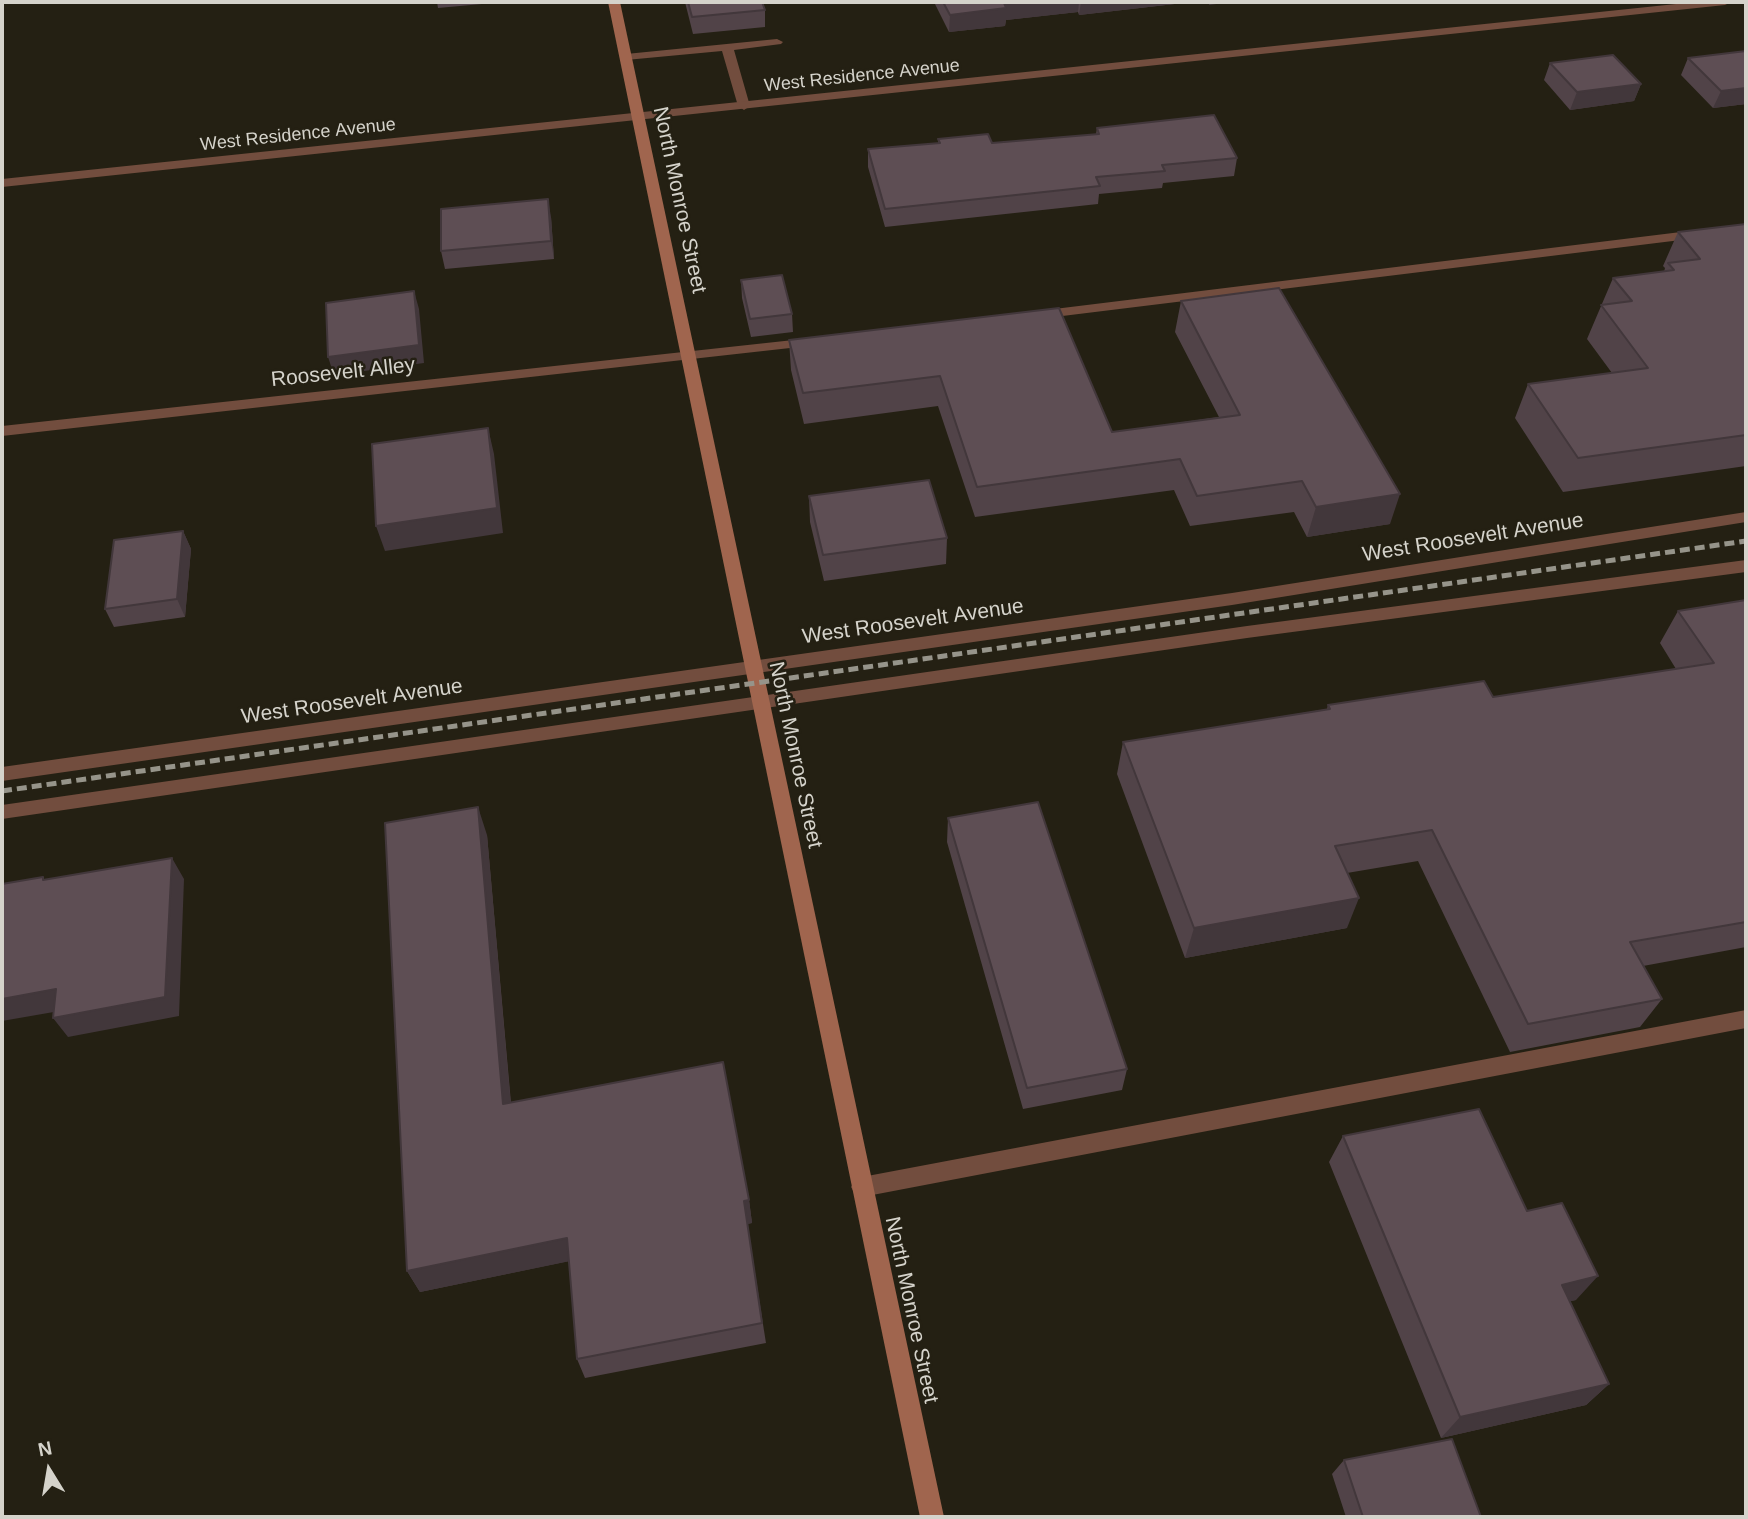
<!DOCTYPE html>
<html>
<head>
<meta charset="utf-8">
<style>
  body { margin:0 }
  #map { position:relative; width:1748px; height:1519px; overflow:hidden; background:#242013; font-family:Helvetica,sans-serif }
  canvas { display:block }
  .frame { position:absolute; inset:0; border:4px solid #d5d3cb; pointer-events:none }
  .north { position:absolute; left:14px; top:1435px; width:70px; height:70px; -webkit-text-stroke:5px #242013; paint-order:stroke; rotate:349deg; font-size:19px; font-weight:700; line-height:28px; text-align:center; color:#d5d3cb }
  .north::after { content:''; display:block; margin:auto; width:24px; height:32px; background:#d5d3cb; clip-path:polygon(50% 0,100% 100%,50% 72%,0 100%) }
</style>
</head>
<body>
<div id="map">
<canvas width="1748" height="1519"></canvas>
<div class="frame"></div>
<div class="north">N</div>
</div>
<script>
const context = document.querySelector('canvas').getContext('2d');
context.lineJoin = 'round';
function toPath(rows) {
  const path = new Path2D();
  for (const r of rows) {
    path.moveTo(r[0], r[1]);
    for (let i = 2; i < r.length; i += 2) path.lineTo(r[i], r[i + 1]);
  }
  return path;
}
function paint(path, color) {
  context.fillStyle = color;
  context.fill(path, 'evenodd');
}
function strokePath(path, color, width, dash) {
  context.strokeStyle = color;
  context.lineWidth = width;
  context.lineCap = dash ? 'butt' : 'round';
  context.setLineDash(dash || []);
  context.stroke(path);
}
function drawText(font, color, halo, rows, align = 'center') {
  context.font = font + ' Helvetica,sans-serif';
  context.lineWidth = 5;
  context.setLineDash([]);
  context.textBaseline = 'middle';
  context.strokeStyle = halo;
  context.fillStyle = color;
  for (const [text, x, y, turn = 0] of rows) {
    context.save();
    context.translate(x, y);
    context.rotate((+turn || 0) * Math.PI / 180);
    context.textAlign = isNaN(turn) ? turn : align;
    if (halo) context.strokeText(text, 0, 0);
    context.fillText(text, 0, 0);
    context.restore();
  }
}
const lane = toPath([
  [777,39,783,42,781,44,734,50,750,106,744,110,738,106,722,51,626,60,620,57,626,54,777,39],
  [1746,224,1746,232,1038,319,1031,315,1038,311,1746,224],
  [812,338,817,339,817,345,2,436,2,426,812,338],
  [1746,1010,1746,1028,862,1197,855,1194,851,1187,855,1180,862,1177,1746,1010]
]);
const street = toPath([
  [1695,2,1731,2,1725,5,2,187,2,179,1695,2],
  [1746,512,1746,522,1232,605,2,781,2,767,1232,593,1746,512],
  [1746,560,1746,572,1247,638,2,819,2,805,1247,626,1746,560]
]);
const secondary = toPath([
  [608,2,620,2,944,1517,920,1517,608,2]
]);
const rail = toPath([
  [2,791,1746,541]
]);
const wall = toPath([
  [437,2,504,2,438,8],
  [685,2,762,2,765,10,765,27,693,34],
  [934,2,1192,2,1079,15,1078,12,1006,20,1005,26,949,32],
  [1746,51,1746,104,1713,108,1681,75,1688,58],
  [1550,63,1641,84,1634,101,1570,110,1544,80],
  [1097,128,1237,158,1234,176,1163,183,1162,188,1099,194,1098,204,885,227,868,167,868,149,938,143,938,139,992,143,1096,134],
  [551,217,554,259,445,269,441,251],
  [1746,224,1746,466,1563,492,1515,418,1528,384,1612,373,1587,339,1613,278,1664,272,1665,268,1663,266,1678,232],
  [741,280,792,314,793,332,751,337,742,298],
  [1181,301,1390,524,1307,537,1294,512,1190,526,1174,490,975,517,938,406,804,424,791,370,789,340,1059,308,1112,432,1219,417,1175,332],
  [809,496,947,538,946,564,824,581,810,522],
  [183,531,191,549,185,617,114,627,105,609],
  [1746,600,1746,947,1643,966,1662,999,1640,1027,1510,1052,1418,861,1347,873,1347,928,1185,958,1117,774,1123,742,1327,709,1328,705,1493,697,1676,669,1660,643,1678,611],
  [948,818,1127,1069,1122,1090,1023,1109,947,842],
  [487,835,511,1103,749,1200,752,1223,747,1224,766,1343,585,1378,577,1359,569,1261,420,1292,407,1271],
  [1343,1136,1527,1211,1576,1300,1570,1301,1609,1384,1586,1405,1441,1438,1329,1162],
  [1344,1460,1481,1517,1346,1517,1332,1474]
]);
const shadedWall = toPath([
  [1019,2,1079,2,1078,12,1006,20,1005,26,949,32,950,15,1004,3],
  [1081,2,1192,2,1079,15],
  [1210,2,1232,2,1209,5],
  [1641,84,1634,101,1570,110,1577,92],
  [1746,88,1746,104,1713,108,1721,91],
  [548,199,551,217,554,259,551,241],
  [414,291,419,309,424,363,334,375,328,357],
  [488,428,494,454,503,533,385,551,376,526],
  [1400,494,1390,524,1307,537,1316,507],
  [183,531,191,549,185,617,177,599],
  [478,807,487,835,513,1129,503,1104],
  [172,858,184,879,179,1016,68,1037,53,1018],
  [1359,898,1347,928,1185,958,1194,928],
  [56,989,71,1009,2,1021,2,999],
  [749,1200,752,1223,747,1224,766,1343,744,1201],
  [567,1238,575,1260,420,1292,407,1271],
  [1598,1276,1576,1300,1541,1308,1562,1285],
  [1609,1384,1586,1405,1441,1438,1460,1417]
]);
const building = toPath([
  [688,2,762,2,765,10,692,17,688,2],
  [943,2,1019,2,1004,3,1006,8,950,15,943,2],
  [1746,51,1746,88,1721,91,1688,58,1746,51],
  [1613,55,1641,84,1577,92,1550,63,1613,55],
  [1214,115,1237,158,1162,165,1165,171,1096,177,1100,186,885,209,868,149,940,143,938,139,988,134,992,143,1099,134,1097,128,1214,115],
  [548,199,551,241,441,251,441,209,548,199],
  [1746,224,1746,435,1578,458,1528,384,1648,368,1601,305,1632,301,1613,278,1674,270,1668,263,1700,259,1678,232,1746,224],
  [782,275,792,314,750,319,741,280,782,275],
  [1279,288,1400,494,1316,507,1302,481,1197,496,1180,459,977,487,940,376,803,393,789,340,1059,308,1112,432,1240,415,1181,301,1279,288],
  [414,291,419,345,328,357,326,303,414,291],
  [488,428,497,508,376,526,372,444,488,428],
  [929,480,947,538,823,555,809,496,929,480],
  [183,531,177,599,105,609,114,540,183,531],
  [1746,600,1746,922,1630,942,1662,999,1528,1024,1432,830,1335,846,1359,898,1194,928,1123,742,1330,709,1328,705,1484,681,1493,697,1714,663,1678,611,1746,600],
  [1038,802,1127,1069,1027,1088,948,818,1038,802],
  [478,807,503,1104,723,1062,749,1200,744,1201,762,1323,577,1359,567,1238,407,1271,385,823,478,807],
  [172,858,165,997,53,1018,56,989,2,999,2,884,43,877,43,880,172,858],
  [1479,1109,1527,1211,1562,1203,1598,1276,1562,1285,1609,1384,1460,1417,1343,1136,1479,1109],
  [1452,1439,1481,1517,1363,1517,1344,1460,1452,1439]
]);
const farStreetnames = [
  ["West Residence Avenue",862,76,-6],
  ["West Residence Avenue",298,135,-6]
];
const streetNames = [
  ["North Monroe Street",679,200,78],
  ["Roosevelt Alley",343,373,-6],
  ["West Roosevelt Avenue",1473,538,-9],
  ["West Roosevelt Avenue",913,622,-8],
  ["West Roosevelt Avenue",352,702,-8],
  ["North Monroe Street",795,755,78],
  ["North Monroe Street",911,1310,78]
];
paint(lane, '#724d3e');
paint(street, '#724d3e');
paint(secondary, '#a0654e');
strokePath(rail, '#96948a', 5, [10, 5]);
paint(wall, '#514348');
paint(shadedWall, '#42373b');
paint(building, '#5e4e54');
strokePath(building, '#42373b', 2);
drawText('18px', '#d5d3cb', '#242013', farStreetnames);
drawText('21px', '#d5d3cb', '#242013', streetNames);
</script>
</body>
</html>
